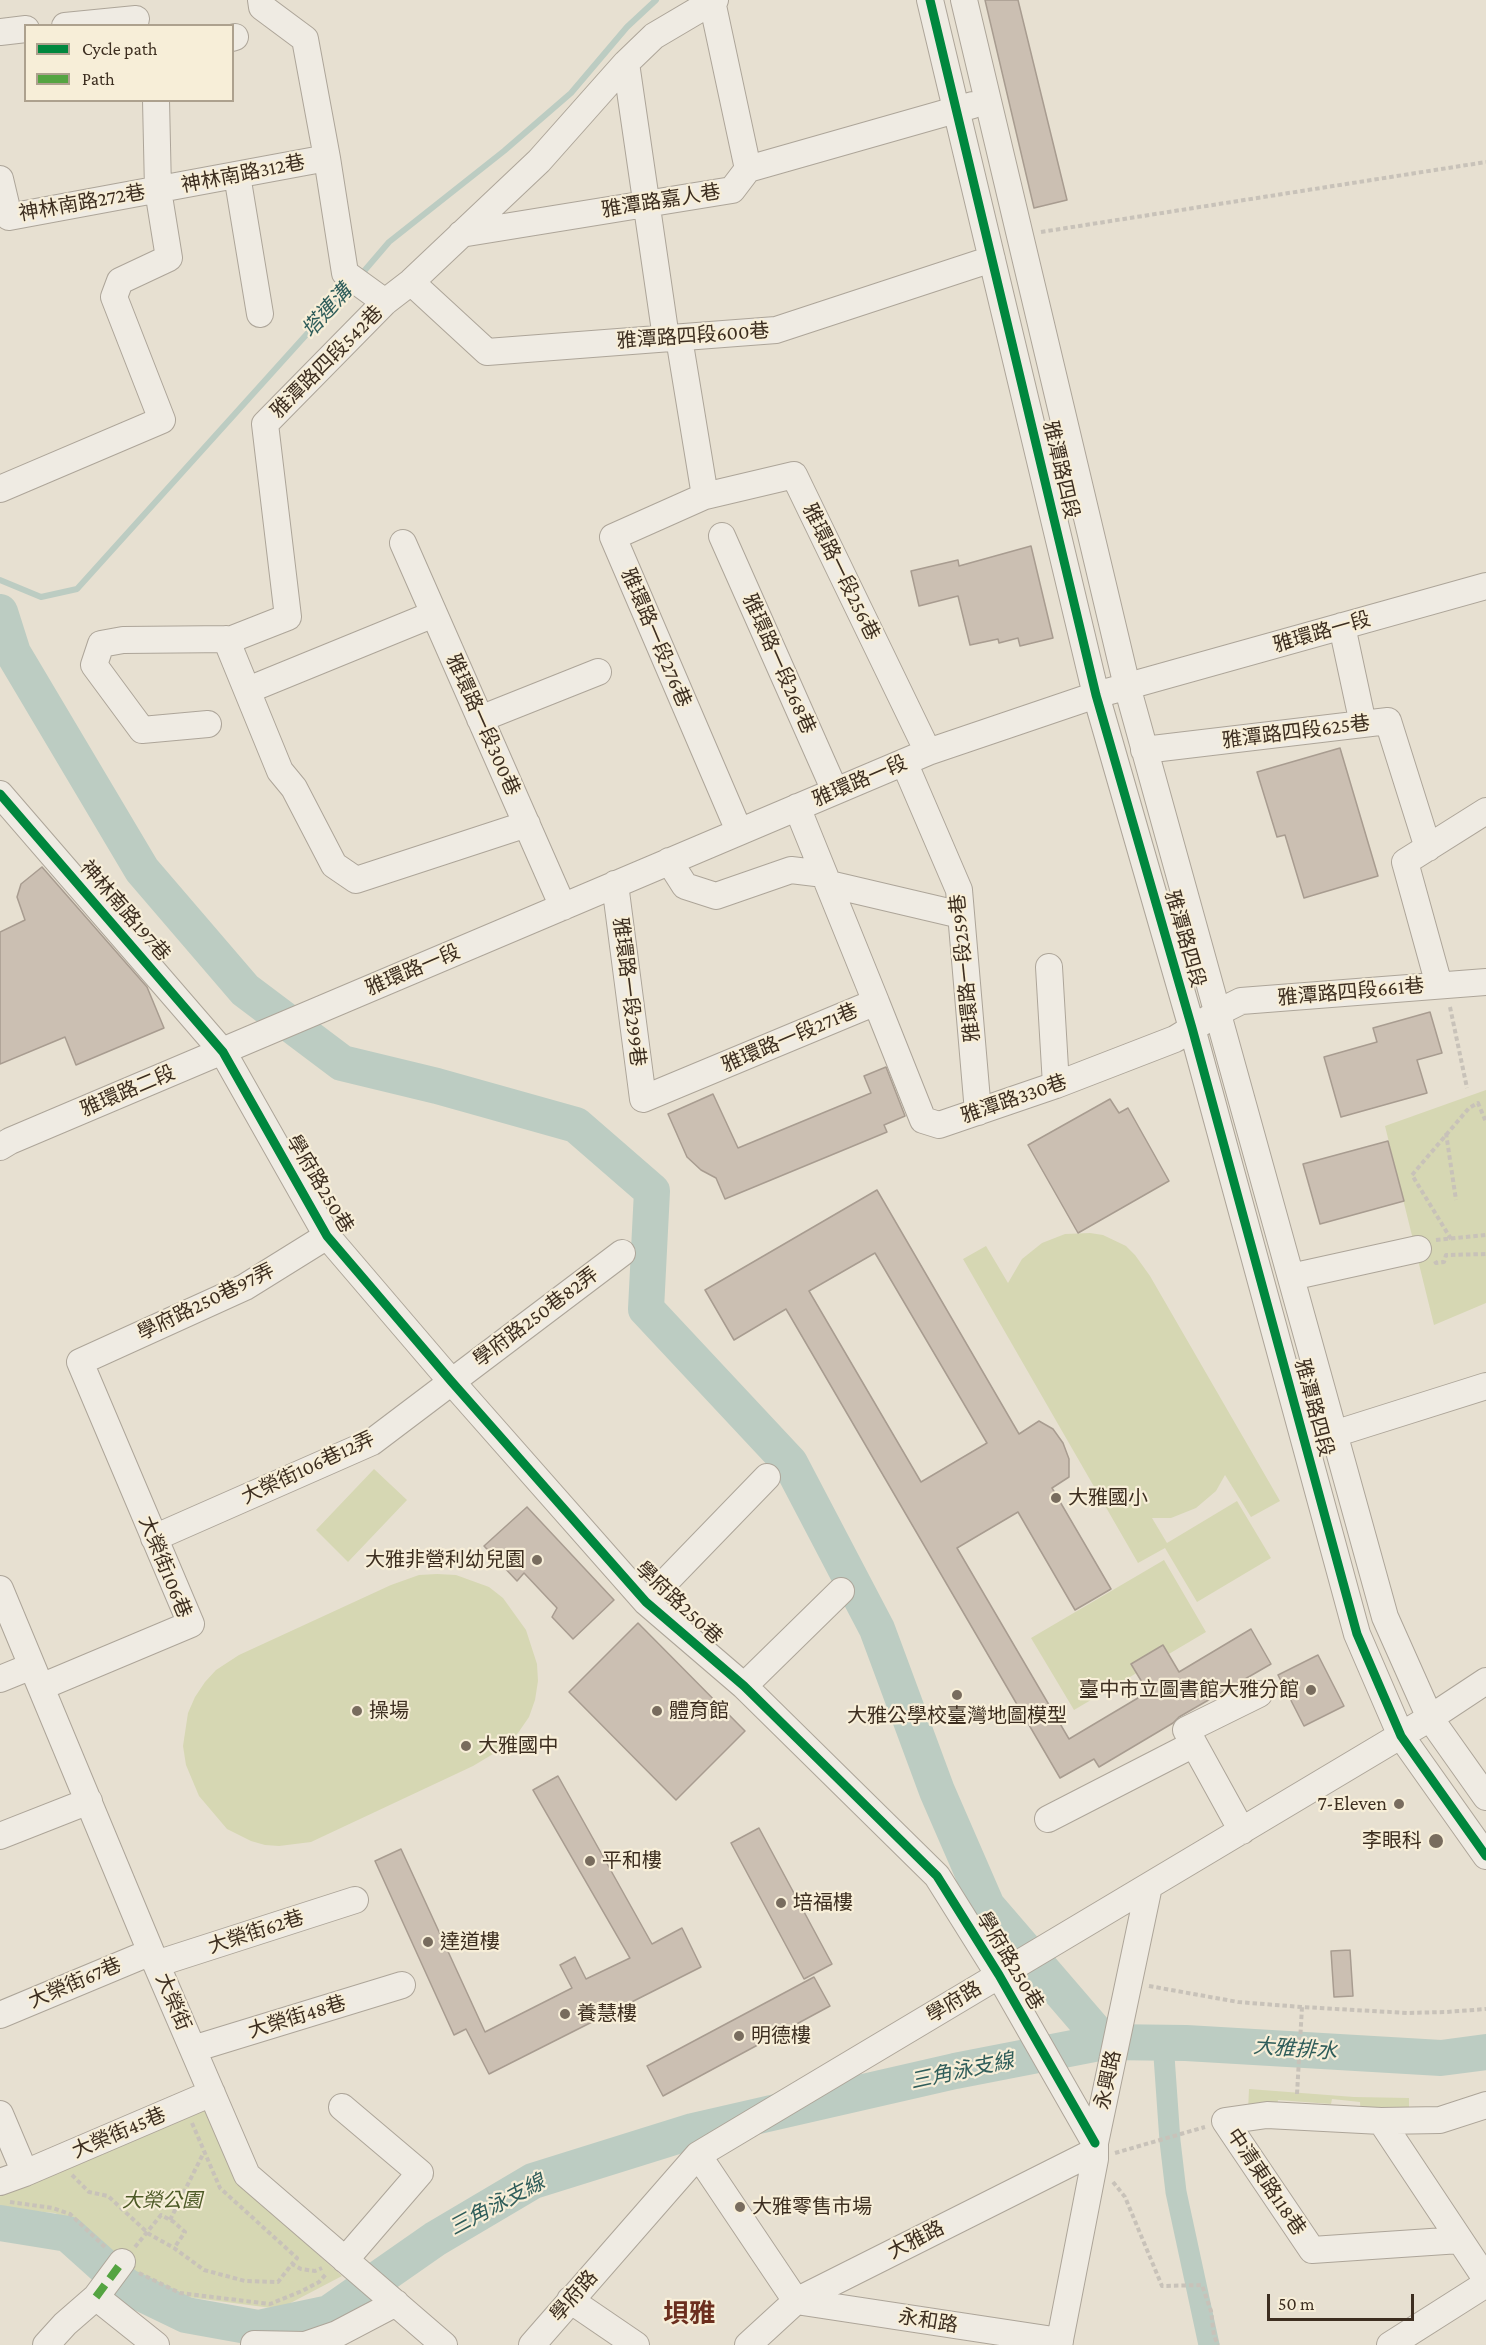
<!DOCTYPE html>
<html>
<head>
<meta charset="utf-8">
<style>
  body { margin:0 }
  #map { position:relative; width:1486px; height:2345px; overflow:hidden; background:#e7e0d1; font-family:"Crimson Pro",serif }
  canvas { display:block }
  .legend { position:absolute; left:24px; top:24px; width:210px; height:78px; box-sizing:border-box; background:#f7eed8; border:2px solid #ada18e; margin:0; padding:8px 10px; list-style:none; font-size:18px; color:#3d2e20 }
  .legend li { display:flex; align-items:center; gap:12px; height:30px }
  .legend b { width:30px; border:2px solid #ada18e }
  .scale { position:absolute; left:1267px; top:2294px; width:147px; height:27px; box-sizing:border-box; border:3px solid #3d2e20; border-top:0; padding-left:8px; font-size:18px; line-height:21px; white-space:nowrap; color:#3d2e20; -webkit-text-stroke:4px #f7eed8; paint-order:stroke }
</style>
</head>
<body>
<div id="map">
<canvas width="1486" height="2345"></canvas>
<ul class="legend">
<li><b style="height:8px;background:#00873e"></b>Cycle path</li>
<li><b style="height:8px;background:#54a441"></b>Path</li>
</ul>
<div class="scale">50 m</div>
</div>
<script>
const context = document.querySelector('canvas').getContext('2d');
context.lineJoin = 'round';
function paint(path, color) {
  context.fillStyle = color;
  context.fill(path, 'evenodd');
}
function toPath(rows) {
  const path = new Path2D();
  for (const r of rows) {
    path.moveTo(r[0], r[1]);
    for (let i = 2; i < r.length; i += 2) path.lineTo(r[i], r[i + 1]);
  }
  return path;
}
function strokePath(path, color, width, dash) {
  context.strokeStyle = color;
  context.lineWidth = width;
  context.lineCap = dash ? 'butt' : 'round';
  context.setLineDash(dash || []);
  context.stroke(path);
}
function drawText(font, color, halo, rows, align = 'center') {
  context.font = font + ' "Crimson Pro","Noto Sans TC",serif';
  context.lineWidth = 4.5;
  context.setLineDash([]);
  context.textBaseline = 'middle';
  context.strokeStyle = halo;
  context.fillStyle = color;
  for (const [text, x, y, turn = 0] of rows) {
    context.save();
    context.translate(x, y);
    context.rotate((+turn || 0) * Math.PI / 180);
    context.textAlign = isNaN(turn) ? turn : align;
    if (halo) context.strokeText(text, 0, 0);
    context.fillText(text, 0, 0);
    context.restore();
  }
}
const green = toPath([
  [1486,1090,1486,1303,1434,1325,1385,1126],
  [1090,1233,1103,1235,1126,1246,1135,1255,1150,1276,1280,1501,1251,1517,1225,1475,1216,1491,1196,1508,1171,1518,1152,1518,1167,1543,1237,1501,1271,1558,1197,1602,1165,1548,1138,1563,963,1259,986,1246,1008,1283,1022,1259,1042,1243,1065,1234],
  [374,1469,407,1500,348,1562,316,1530],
  [1164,1560,1206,1632,1074,1710,1031,1638],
  [437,1574,456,1575,489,1587,503,1598,526,1630,537,1664,538,1681,535,1700,529,1717,518,1733,503,1748,473,1766,311,1842,279,1846,265,1845,251,1841,227,1829,199,1796,186,1765,183,1746,188,1713,195,1697,205,1682,216,1670,239,1655,391,1585,419,1575],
  [1249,2089,1354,2097,1409,2098,1409,2118,1361,2118,1360,2102,1332,2099,1331,2104,1278,2100,1276,2114,1248,2111],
  [192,2106,208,2111,237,2182,342,2276,279,2309,180,2296,130,2271,113,2258,80,2226,55,2213,0,2208,0,2186]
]);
const stream = toPath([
  [359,277,389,242,504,151,571,93,627,27,656,0],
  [0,580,41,597,77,589,352,284]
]);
const canal = toPath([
  [1163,2042,1170,2141,1176,2192,1209,2345]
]);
const river = toPath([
  [0,612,13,653,142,870,245,990,342,1063,437,1086,576,1125,652,1191,646,1309,790,1463,877,1629,937,1791,987,1906,1104,2042],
  [0,2223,68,2234,126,2286,186,2315,258,2328,329,2313,435,2239,533,2181,693,2131,955,2071,1104,2042,1186,2043,1441,2058,1486,2052]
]);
const building = toPath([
  [985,0,1018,0,1067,200,1034,208,985,0],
  [1031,546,1053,638,1020,646,1018,638,999,643,998,639,970,645,958,596,919,606,911,571,958,560,959,566,1031,546],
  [1340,748,1378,876,1304,898,1285,835,1277,837,1257,772,1340,748],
  [42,867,147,987,164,1028,76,1065,65,1037,0,1064,0,932,25,920,17,897,21,884,42,867],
  [1430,1012,1442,1053,1417,1060,1427,1093,1341,1117,1324,1057,1377,1042,1373,1028,1430,1012],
  [886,1067,905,1116,884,1125,887,1132,725,1199,716,1178,701,1170,687,1157,668,1114,713,1094,738,1148,871,1093,864,1076,886,1067],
  [1110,1099,1119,1113,1128,1108,1169,1181,1078,1233,1028,1145,1110,1099],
  [1388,1141,1404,1201,1320,1224,1303,1164,1388,1141],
  [877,1190,1019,1434,1039,1421,1053,1429,1063,1443,1069,1459,1069,1477,1052,1488,1111,1589,1075,1610,1018,1512,957,1548,1069,1739,1148,1692,1131,1664,1163,1645,1179,1672,1251,1629,1271,1664,1179,1717,1173,1723,1099,1767,1094,1759,1060,1778,786,1309,734,1340,705,1290,877,1190],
  [875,1253,987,1443,921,1482,809,1291,875,1253],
  [527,1507,614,1600,573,1639,552,1617,557,1608,524,1573,517,1581,484,1546,527,1507],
  [638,1623,745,1731,676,1800,569,1692,638,1623],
  [1318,1655,1344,1706,1304,1726,1278,1675,1318,1655],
  [558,1776,652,1944,682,1928,701,1967,489,2074,466,2029,454,2035,375,1861,401,1849,485,2032,572,1988,560,1965,575,1957,586,1979,630,1958,533,1790,558,1776],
  [759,1828,832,1964,804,1979,731,1843,759,1828],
  [1350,1950,1353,1996,1334,1997,1331,1951,1350,1950],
  [814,1977,830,2006,663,2096,647,2066,814,1977]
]);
const path = toPath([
  [1041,232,1486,162],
  [1450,1007,1467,1088],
  [1446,1133,1456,1200],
  [1451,1239,1412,1175,1469,1108,1478,1103,1486,1122],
  [1436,1240,1486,1235],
  [1435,1261,1436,1263,1444,1262,1446,1255,1486,1254],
  [1149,1986,1238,2002,1302,2007,1407,2013,1446,2012,1486,2009],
  [1297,2094,1302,2007],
  [192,2123,220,2188,297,2258,292,2264],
  [1115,2153,1205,2127],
  [72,2175,89,2192,108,2196,149,2234,174,2248,204,2270,245,2281,278,2282,292,2264,301,2269,315,2271,322,2268],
  [1113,2182,1125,2197,1162,2286,1202,2285,1211,2311,1214,2336,1218,2345],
  [10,2202,53,2208,70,2214,107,2249],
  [170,2220,204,2152],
  [135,2247,161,2215,174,2222,185,2232,174,2248],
  [139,2273,180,2293,270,2304,302,2291,319,2282,327,2273]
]);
const minor = toPath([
  [261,0,262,7,305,39,327,158,345,273,385,302],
  [930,0,1096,695,1192,1028,1357,1634,1401,1736,1486,1856],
  [964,0,1127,686,1385,1617,1430,1718,1486,1797],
  [712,1,748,169],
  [65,26,136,19],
  [0,32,26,29],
  [232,38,235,37],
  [626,63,666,338],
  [237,175,260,314],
  [0,179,9,217,327,158],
  [461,234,732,190,748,169,973,105],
  [411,282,487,352,776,330,992,259],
  [679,338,705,496],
  [0,489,162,420,114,297,120,281,169,258,158,190,156,100],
  [722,536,835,791],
  [403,543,563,907],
  [1342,626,1363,724],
  [226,639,280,771,294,788,334,865,356,880,527,824],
  [248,690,434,614],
  [480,719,598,672],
  [208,724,142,730,94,665,101,644,123,640,232,639,288,617,265,424,385,302,411,282,539,161,626,63,654,36,715,0],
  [1144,750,1388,721,1428,848],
  [904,762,959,890,978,1112],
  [0,794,223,1052,327,1236,451,1381,646,1602,744,1686,937,1876,999,1975,1095,2143],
  [739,831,613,537,705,496,794,475,928,752],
  [669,861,685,886,716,896,791,870,824,874],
  [615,884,643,1099,876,1002,797,807],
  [829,884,961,915],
  [1049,967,1056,1085],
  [1439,985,1405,862,1486,811],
  [876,1002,923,1120,939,1125,1056,1085,1175,1039,1219,1012,1241,1001,1486,982],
  [0,1147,10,1141,928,752,1096,695,1486,586],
  [1291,1277,1418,1249],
  [1334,1434,1486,1386],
  [154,1538,372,1442,622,1253],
  [0,1589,151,1952,247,2175,444,2345],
  [646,1602,767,1477],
  [0,1679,32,1666],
  [744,1686,841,1591],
  [41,1687,191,1624,80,1362,245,1287,327,1236],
  [1194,1744,1186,1730,1259,1694],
  [1048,1819,1194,1744,1242,1831],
  [0,1836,89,1801],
  [156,1964,355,1900],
  [0,2015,151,1952],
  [193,2049,402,1985],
  [342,2107,420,2173,345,2260],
  [0,2114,25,2173],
  [1381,2121,1486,2279],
  [698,2155,796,2301,1060,2341],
  [0,2182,25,2173,212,2093],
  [1460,2240,1312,2250,1225,2121,1267,2115,1381,2121,1440,2120,1486,2105],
  [96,2297,122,2262],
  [570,2300,636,2345],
  [254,2344,305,2345,337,2334,396,2303],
  [46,2345,65,2324,96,2297,156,2345],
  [532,2345,698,2155,1430,1718,1486,1681],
  [748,2345,796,2301,1095,2151],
  [1059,2345,1095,2159,1095,2143,1149,1886],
  [1390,2345,1486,2284]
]);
const quiet = toPath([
  [96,2297,122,2262]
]);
const cycleway = toPath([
  [930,0,1096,695,1192,1028,1357,1634,1401,1736,1486,1856],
  [0,794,223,1052,327,1236,451,1381,646,1602,744,1686,937,1876,999,1975,1095,2143]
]);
const markers = [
  [1056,1498,6,"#786c5e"],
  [537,1560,6,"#786c5e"],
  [1311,1690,6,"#786c5e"],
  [957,1695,6,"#786c5e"],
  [357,1711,6,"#786c5e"],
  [657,1711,6,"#786c5e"],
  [466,1746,6,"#786c5e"],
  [1399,1804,6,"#786c5e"],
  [1436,1841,8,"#786c5e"],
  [590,1861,6,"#786c5e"],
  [781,1903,6,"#786c5e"],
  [428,1942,6,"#786c5e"],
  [565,2014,6,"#786c5e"],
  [739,2036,6,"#786c5e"],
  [740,2207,6,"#786c5e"]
];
const streetNames = [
  ["神林南路312巷",243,174,-11],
  ["雅潭路嘉人巷",661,201,-9],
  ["神林南路272巷",82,203,-10],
  ["雅潭路四段600巷",693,336,-4],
  ["雅潭路四段542巷",327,362,-45],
  ["雅潭路四段",1061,470,77],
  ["雅環路一段256巷",841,572,64],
  ["雅環路一段",1322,632,-16],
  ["雅環路一段276巷",656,638,67],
  ["雅環路一段268巷",779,664,66],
  ["雅環路一段300巷",483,725,66],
  ["雅潭路四段625巷",1296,732,-7],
  ["雅環路一段",860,781,-23],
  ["神林南路197巷",125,911,49],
  ["雅潭路四段",1185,939,74],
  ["雅環路一段259巷",965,968,-96],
  ["雅環路一段",413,970,-23],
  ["雅環路一段299巷",629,992,83],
  ["雅潭路四段661巷",1351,992,-5],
  ["雅環路一段271巷",790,1038,-23],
  ["雅環路二段",128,1091,-23],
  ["雅潭路330巷",1014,1099,-19],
  ["學府路250巷",320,1184,59],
  ["學府路250巷97弄",206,1302,-26],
  ["學府路250巷82弄",536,1317,-37],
  ["雅潭路四段",1314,1408,75],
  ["大榮街106巷12弄",308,1468,-25],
  ["大榮街106巷",165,1567,68],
  ["學府路250巷",679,1603,43],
  ["大榮街62巷",256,1932,-18],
  ["學府路250巷",1010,1961,59],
  ["大榮街67巷",75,1983,-23],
  ["大榮街",173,2002,67],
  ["學府路",954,2002,-31],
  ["大榮街48巷",297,2017,-17],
  ["永興路",1108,2080,-78],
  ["大榮街45巷",119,2133,-23],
  ["中清東路118巷",1266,2182,56],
  ["大雅路",916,2240,-27],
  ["學府路",574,2296,-49],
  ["永和路",928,2321,9]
];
const poiNames = [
  ["大雅國小",1068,1498],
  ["大雅非營利幼兒園",525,1560,"right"],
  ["臺中市立圖書館大雅分館",1299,1690,"right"],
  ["操場",369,1711],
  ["體育館",669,1711],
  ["大雅公學校臺灣地圖模型",957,1716,"center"],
  ["大雅國中",478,1746],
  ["7-Eleven",1387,1804,"right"],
  ["李眼科",1422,1841,"right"],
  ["平和樓",602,1861],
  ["培福樓",793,1903],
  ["達道樓",440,1942],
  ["養慧樓",577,2014],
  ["明德樓",751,2036],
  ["大雅零售市場",752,2207]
];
const parkNames = [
  ["大榮公園",162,2201]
];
const waterNames = [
  ["塔連溝",327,311,-48],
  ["大雅排水",1295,2049,4],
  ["三角泳支線",962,2071,-12],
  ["三角泳支線",497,2205,-28]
];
const districtNames = [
  ["垻雅",689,2314]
];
paint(green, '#d6d7b3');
strokePath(stream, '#bcccc2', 6);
strokePath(canal, '#bcccc2', 21);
strokePath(river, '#bcccc2', 36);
paint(building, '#cbbfb2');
strokePath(building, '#a89c90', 1.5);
strokePath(minor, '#ada599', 28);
strokePath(path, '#c8c2b9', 4, [4.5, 3]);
strokePath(minor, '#efebe3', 26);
strokePath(quiet, '#54a441', 8, [15, 8]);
strokePath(cycleway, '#00873e', 9);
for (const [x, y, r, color] of markers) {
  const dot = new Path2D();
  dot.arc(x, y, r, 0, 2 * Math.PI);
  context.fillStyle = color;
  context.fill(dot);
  strokePath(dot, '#f7eed8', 2);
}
drawText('20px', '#3d2e20', '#f7eed8', streetNames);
drawText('20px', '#3d2e20', '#f7eed8', poiNames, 'left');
drawText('italic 20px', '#4d5a26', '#f7eed8', parkNames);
drawText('italic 21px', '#2f5d5a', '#f7eed8', waterNames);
drawText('bold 26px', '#6b2e1e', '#f7eed8', districtNames);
</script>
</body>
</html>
